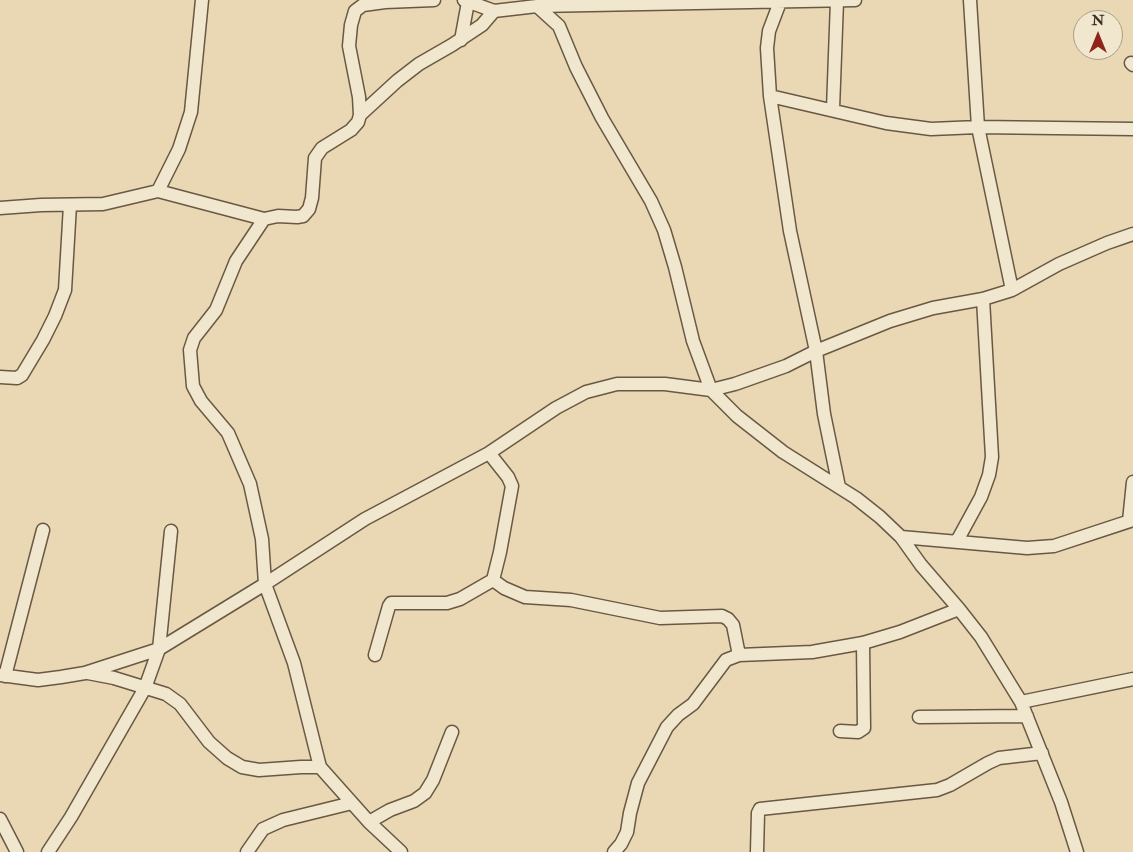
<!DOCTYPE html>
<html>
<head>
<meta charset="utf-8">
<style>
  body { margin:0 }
  #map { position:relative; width:1133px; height:852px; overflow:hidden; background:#e9d8b3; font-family:"IM FELL Double Pica",serif }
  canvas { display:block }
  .north { position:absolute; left:1073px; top:10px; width:50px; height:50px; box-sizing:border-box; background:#f1e6ce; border:1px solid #a99d88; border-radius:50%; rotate:0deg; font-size:14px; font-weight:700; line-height:20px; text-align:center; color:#3d2f1f }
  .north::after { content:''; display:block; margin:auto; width:18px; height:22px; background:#8f2418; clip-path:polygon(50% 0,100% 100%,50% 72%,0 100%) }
</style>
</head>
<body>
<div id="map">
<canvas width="1133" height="852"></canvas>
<div class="north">N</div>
</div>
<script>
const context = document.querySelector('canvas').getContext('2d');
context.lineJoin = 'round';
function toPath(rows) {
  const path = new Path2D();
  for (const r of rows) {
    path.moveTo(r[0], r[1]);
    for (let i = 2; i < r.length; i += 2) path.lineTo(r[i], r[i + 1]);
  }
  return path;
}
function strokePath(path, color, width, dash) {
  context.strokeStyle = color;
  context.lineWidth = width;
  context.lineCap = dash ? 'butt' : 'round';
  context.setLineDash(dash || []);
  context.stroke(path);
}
const minor = toPath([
  [464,0,494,11,537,6,855,0],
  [970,0,978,127,1012,290],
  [780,2,769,31,767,48,770,96,790,231,816,351,824,414,839,487],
  [537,6,559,26,576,67,602,118,651,201,664,230,675,267,693,341,711,390,737,416,783,452,856,498,880,517,901,537,921,565,959,609,981,637,1021,702,1061,802,1077,852],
  [461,40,468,2],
  [1131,63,1133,65],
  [770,96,886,123,931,129,978,127,1133,129],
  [833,109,837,1],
  [360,115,397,81,419,64,452,45,482,25,494,11],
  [158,191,179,149,191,112,202,0],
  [0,208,41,205,103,204,158,191,264,219,278,216,297,217,303,216,309,209,312,198,315,158,322,148,351,130,358,122,360,115,359,97,349,46,351,25,355,11,363,5,385,2,434,0],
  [264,219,236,261,216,310,194,338,190,350,193,386,201,401,228,433,250,484,262,539,265,584,294,663,320,767],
  [0,377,17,378,22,375,43,340,55,316,65,290,70,205],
  [1129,521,1133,482],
  [901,537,1027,548,1054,546,1133,520],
  [957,541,981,497,989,475,992,457,983,299],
  [493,580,504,588,525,597,571,600,660,618,722,616,728,619,733,625,739,655],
  [375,655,389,606,391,603,447,603,460,599,493,580,500,552,512,486,508,477,489,453],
  [88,673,114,678,166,694,180,704,209,742,227,758,242,767,259,770,301,767,320,767,369,822,401,852],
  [0,675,38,680,61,677,85,673,159,649,265,584,365,519,489,453,556,408,586,392,617,384,665,384,711,390,735,384,786,366,816,351,890,321,933,308,983,299,1012,290,1059,264,1107,243,1133,234],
  [5,676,43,530],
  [1021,702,1133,679],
  [919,717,1027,716],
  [840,731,858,732,864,728,863,643],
  [0,819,17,852],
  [369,822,390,810,414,801,425,793,433,780,452,732],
  [48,852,71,817,145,688,159,649,171,531],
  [247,852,263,829,283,820,352,803],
  [614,852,621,844,627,832,630,813,638,783,667,727,678,715,693,704,726,660,739,655,812,652,863,643,900,632,959,609],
  [757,852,758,813,760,809,937,790,950,785,988,763,999,758,1042,753]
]);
strokePath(minor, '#685944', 15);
strokePath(minor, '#f1e6ce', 12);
</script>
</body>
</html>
